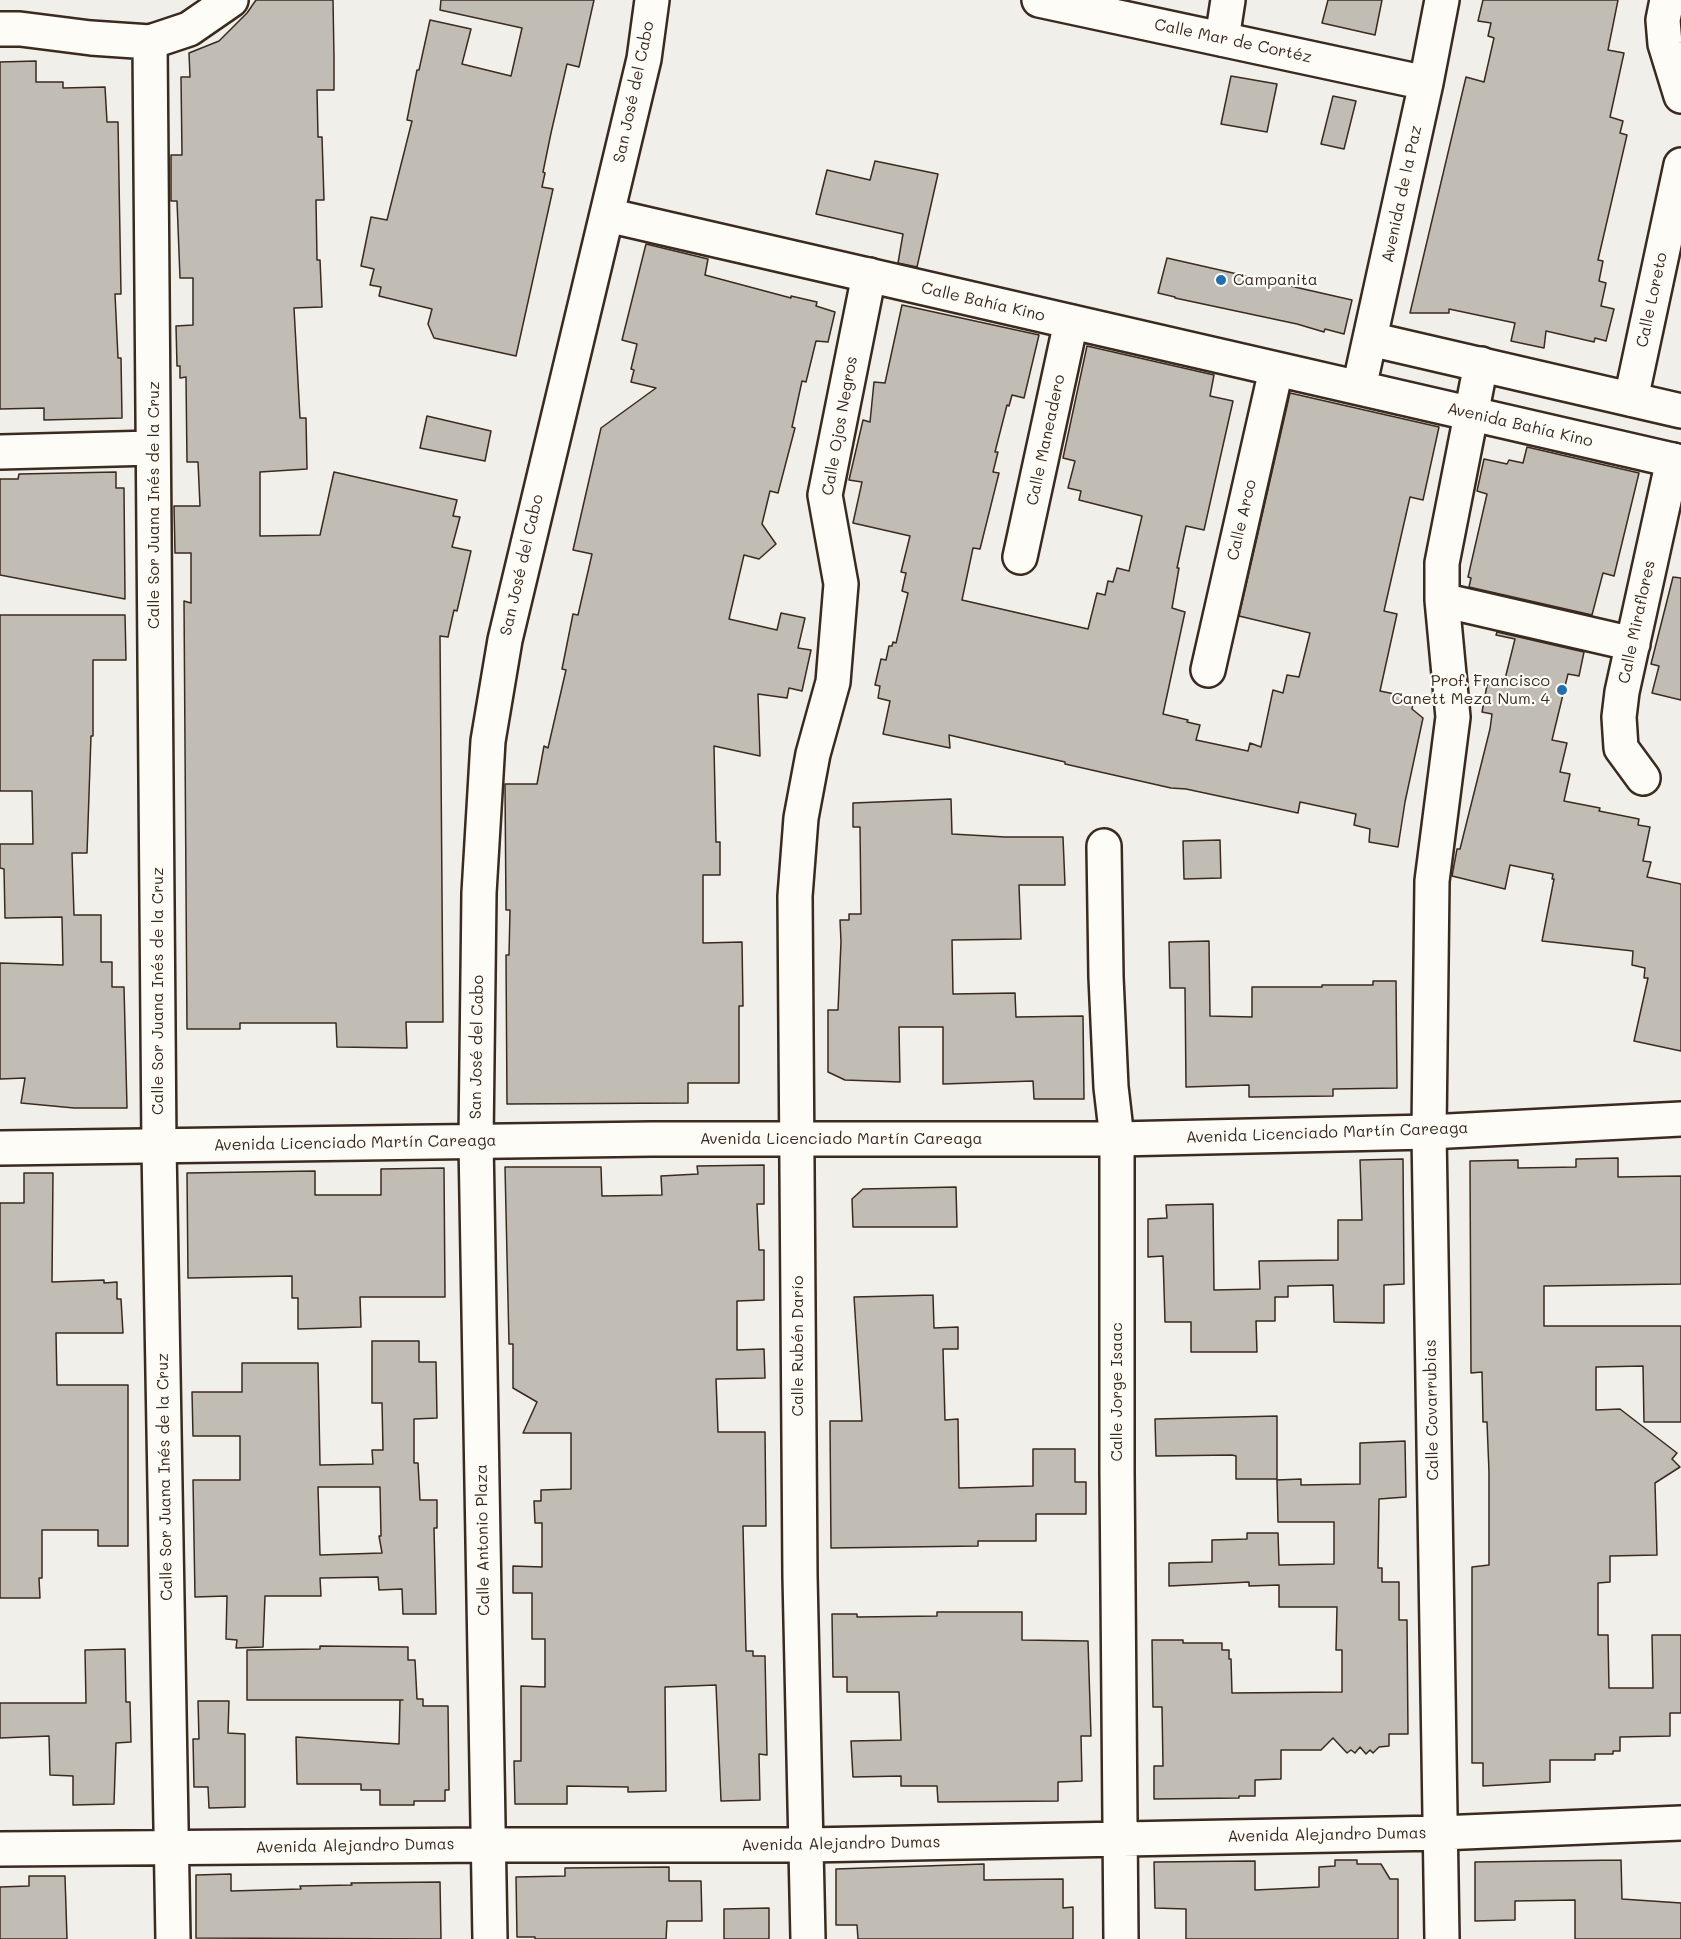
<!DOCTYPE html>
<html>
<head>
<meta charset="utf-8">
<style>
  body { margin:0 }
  canvas { display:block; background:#f1efea }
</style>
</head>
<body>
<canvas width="1681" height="1939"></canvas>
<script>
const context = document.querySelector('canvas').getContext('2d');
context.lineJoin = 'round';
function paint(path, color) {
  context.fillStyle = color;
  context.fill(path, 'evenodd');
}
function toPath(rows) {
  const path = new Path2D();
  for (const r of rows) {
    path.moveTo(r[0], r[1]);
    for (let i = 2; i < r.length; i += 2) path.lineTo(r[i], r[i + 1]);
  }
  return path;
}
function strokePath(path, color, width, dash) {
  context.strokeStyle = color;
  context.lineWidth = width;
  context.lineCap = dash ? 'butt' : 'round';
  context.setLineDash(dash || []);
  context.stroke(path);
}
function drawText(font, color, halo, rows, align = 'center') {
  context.font = font + ' Mali,sans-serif';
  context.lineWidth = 4.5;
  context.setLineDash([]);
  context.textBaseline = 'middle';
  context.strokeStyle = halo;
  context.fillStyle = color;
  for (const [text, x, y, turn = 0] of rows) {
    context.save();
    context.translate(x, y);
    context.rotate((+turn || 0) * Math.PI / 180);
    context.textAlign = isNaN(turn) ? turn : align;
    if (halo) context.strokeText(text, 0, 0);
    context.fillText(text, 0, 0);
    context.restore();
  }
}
const building = toPath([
  [256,0,333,0,334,57,334,90,317,90,318,137,322,137,324,200,316,200,317,260,320,260,322,307,294,308,300,418,306,418,307,469,260,472,260,536,320,535,334,472,457,500,453,516,460,517,452,547,471,551,457,611,454,610,448,637,440,636,443,1022,406,1022,407,1048,337,1047,336,1023,240,1023,240,1029,187,1029,184,601,191,603,191,553,175,553,174,506,200,506,198,462,187,462,186,377,180,378,180,366,177,366,176,326,193,325,193,278,180,278,177,201,171,201,171,155,182,155,181,77,190,77,189,53,219,41,247,13,256,0],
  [441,0,594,0,579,67,567,64,551,133,543,172,545,173,542,187,553,189,516,356,434,338,428,324,432,309,379,296,381,287,370,285,374,269,361,266,371,217,387,220,412,121,407,120,417,70,419,70,430,20,471,29,462,64,511,76,522,28,440,10,441,0],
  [1328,0,1382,0,1375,35,1322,23,1328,0],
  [1483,0,1618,0,1608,50,1624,53,1610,117,1623,121,1620,133,1627,135,1598,260,1603,261,1599,281,1606,283,1601,306,1614,309,1606,341,1595,338,1594,342,1546,331,1544,348,1511,341,1515,323,1449,309,1449,313,1410,313,1466,77,1484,82,1494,38,1488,36,1491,23,1478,21,1483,0],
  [36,61,36,82,63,82,63,88,105,87,107,122,118,122,121,294,115,294,118,358,121,358,122,418,44,420,44,408,0,409,0,62,36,61],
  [1231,76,1277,84,1267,132,1221,124,1231,76],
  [1333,96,1356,101,1344,149,1321,144,1333,96],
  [875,161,938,174,917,267,898,263,903,234,816,214,827,170,870,180,875,161],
  [646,244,708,259,705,275,791,298,791,296,817,302,816,306,835,312,828,342,816,341,806,382,802,381,792,427,795,428,778,493,770,491,762,524,776,544,759,559,744,555,729,619,777,630,781,613,805,618,798,648,811,650,802,691,789,688,787,698,758,694,760,756,714,746,716,842,720,842,720,875,703,875,703,943,742,942,743,1006,739,1006,739,1083,688,1083,688,1103,507,1104,506,955,509,955,510,910,506,910,505,784,537,784,544,746,548,748,566,670,562,669,573,614,578,615,592,554,573,550,601,428,656,388,631,382,634,370,631,369,637,344,622,340,646,244],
  [1167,258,1352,300,1344,334,1325,329,1324,332,1297,324,1175,298,1175,297,1158,293,1167,258],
  [902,305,1039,335,1024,398,1012,395,1009,406,1007,405,995,452,998,452,993,472,999,473,980,549,973,548,962,600,1088,629,1097,593,1105,595,1108,581,1113,582,1117,568,1129,571,1142,516,1079,500,1081,491,1068,488,1075,461,1063,458,1087,346,1214,375,1210,396,1233,401,1204,530,1186,526,1177,568,1179,568,1172,608,1185,612,1163,714,1188,720,1187,722,1200,725,1196,740,1248,751,1250,743,1261,747,1273,690,1283,693,1287,675,1299,677,1310,633,1239,616,1290,393,1439,427,1423,500,1410,497,1384,611,1397,614,1380,691,1414,698,1412,709,1423,718,1405,802,1398,847,1369,842,1370,829,1354,825,1356,814,1300,802,1298,813,1186,789,1171,788,1065,764,1065,762,949,735,950,748,883,734,890,701,878,698,880,686,875,685,881,659,886,660,889,646,892,646,893,642,896,643,908,593,902,591,906,573,901,572,910,536,853,523,862,482,849,480,863,420,870,422,874,382,885,383,902,305],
  [427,416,491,431,485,461,420,448,427,416],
  [1527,447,1639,473,1614,576,1603,573,1592,615,1469,587,1471,578,1468,577,1487,494,1477,491,1484,459,1507,464,1509,460,1523,463,1527,447],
  [116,472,116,488,124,488,125,599,0,575,0,479,18,479,19,474,116,472],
  [1673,577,1681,578,1681,700,1652,693,1659,666,1651,664,1673,577],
  [0,615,125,615,126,660,93,660,93,736,91,736,87,853,72,853,74,915,101,915,101,962,112,962,112,987,124,987,127,1108,74,1108,21,1103,25,1078,0,1079,0,963,63,965,62,917,5,918,4,869,0,868,0,844,33,844,32,791,0,791,0,615],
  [1497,632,1584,652,1579,676,1568,674,1552,740,1567,743,1560,772,1570,774,1564,801,1600,808,1599,811,1639,819,1638,825,1650,827,1643,861,1651,862,1647,877,1681,884,1681,1051,1634,1041,1648,978,1644,978,1645,968,1632,965,1633,951,1542,941,1554,879,1552,879,1553,874,1510,865,1505,889,1452,876,1457,849,1460,849,1490,729,1492,714,1482,712,1488,680,1504,683,1515,639,1496,635,1497,632],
  [951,799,952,834,1005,837,1063,837,1065,885,1019,885,1021,939,952,940,953,994,1015,993,1016,1017,1083,1016,1084,1099,1034,1099,1033,1081,943,1084,943,1027,899,1027,900,1082,845,1080,828,1072,828,1010,838,1010,841,942,840,920,849,920,849,914,861,914,860,827,853,827,853,803,951,799],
  [1220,840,1221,878,1184,879,1183,841,1220,840],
  [1209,941,1210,1016,1252,1017,1252,987,1322,987,1322,985,1373,985,1373,981,1396,981,1397,1088,1333,1089,1333,1096,1249,1097,1249,1085,1186,1087,1185,988,1170,988,1169,942,1209,941],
  [1618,1158,1618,1177,1681,1176,1681,1284,1544,1286,1544,1326,1681,1326,1681,1422,1644,1422,1643,1366,1596,1367,1596,1410,1620,1409,1677,1453,1672,1459,1680,1467,1655,1483,1657,1555,1610,1556,1610,1582,1598,1583,1598,1635,1608,1635,1609,1688,1653,1688,1652,1635,1681,1635,1681,1713,1670,1713,1670,1736,1620,1737,1620,1751,1613,1751,1613,1754,1595,1754,1595,1760,1550,1760,1550,1782,1483,1786,1483,1763,1472,1763,1472,1567,1489,1565,1489,1472,1487,1422,1483,1422,1482,1372,1471,1373,1470,1161,1518,1160,1518,1168,1576,1167,1576,1159,1618,1158],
  [1403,1159,1404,1284,1384,1285,1384,1323,1334,1322,1333,1285,1288,1286,1288,1297,1275,1297,1275,1321,1256,1321,1257,1352,1191,1352,1191,1322,1165,1322,1163,1256,1148,1257,1148,1219,1167,1218,1166,1205,1213,1204,1214,1290,1260,1289,1259,1261,1338,1260,1338,1220,1362,1220,1360,1160,1403,1159],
  [764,1165,764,1204,757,1204,759,1250,764,1250,764,1300,737,1301,737,1350,764,1349,765,1378,716,1379,718,1432,765,1432,766,1526,743,1526,746,1651,753,1651,753,1656,765,1656,767,1755,759,1754,760,1800,721,1801,716,1685,665,1687,666,1791,628,1792,628,1787,567,1786,567,1804,515,1804,514,1761,521,1761,521,1686,545,1687,545,1639,532,1639,532,1593,513,1593,513,1566,542,1567,542,1523,535,1523,534,1501,541,1501,541,1490,571,1489,571,1433,523,1433,537,1402,513,1388,513,1344,509,1344,505,1167,601,1167,602,1196,662,1195,661,1176,698,1174,697,1166,764,1165],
  [444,1168,445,1297,360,1297,361,1327,298,1329,298,1298,292,1298,292,1276,188,1278,187,1173,315,1171,315,1195,381,1195,381,1169,444,1168],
  [24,1173,53,1173,52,1282,104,1280,104,1283,117,1282,117,1299,121,1299,123,1333,56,1333,57,1385,128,1385,128,1546,98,1546,98,1530,42,1530,42,1578,39,1578,40,1598,0,1598,0,1203,24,1203,24,1173],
  [956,1187,957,1227,853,1227,852,1199,863,1189,956,1187],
  [933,1295,934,1328,958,1327,958,1349,943,1349,945,1420,958,1419,959,1488,1033,1486,1033,1449,1075,1449,1075,1482,1086,1482,1086,1514,1036,1514,1036,1541,978,1541,978,1546,831,1548,830,1421,862,1421,854,1297,933,1295],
  [372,1341,419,1341,419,1362,436,1362,437,1418,414,1419,414,1463,418,1463,420,1500,437,1500,437,1528,434,1528,436,1614,403,1614,402,1589,379,1590,378,1577,320,1578,321,1596,265,1596,263,1647,236,1648,237,1640,226,1639,227,1596,195,1597,193,1480,240,1480,240,1436,193,1436,192,1392,242,1392,242,1363,318,1363,320,1465,373,1464,372,1450,383,1450,382,1403,372,1403,372,1341],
  [318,1487,380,1487,381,1536,379,1536,382,1553,320,1555,318,1487],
  [1277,1416,1277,1479,1236,1479,1236,1456,1232,1455,1156,1456,1155,1419,1277,1416],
  [1405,1441,1406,1497,1379,1499,1378,1568,1382,1568,1382,1582,1399,1582,1399,1620,1407,1620,1408,1734,1389,1734,1389,1746,1379,1747,1373,1753,1370,1750,1366,1754,1360,1747,1355,1753,1351,1750,1347,1753,1333,1738,1321,1750,1281,1750,1281,1779,1255,1780,1255,1796,1239,1796,1239,1798,1154,1799,1154,1766,1163,1766,1162,1707,1153,1707,1152,1640,1183,1640,1183,1643,1222,1643,1222,1650,1229,1650,1229,1659,1231,1659,1232,1693,1342,1692,1342,1650,1336,1650,1337,1607,1279,1607,1279,1585,1249,1586,1249,1582,1169,1586,1169,1563,1212,1562,1212,1540,1247,1539,1247,1533,1278,1533,1279,1565,1334,1564,1334,1522,1278,1522,1277,1480,1301,1479,1301,1485,1360,1484,1360,1443,1405,1441],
  [937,1612,1022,1612,1022,1640,1088,1641,1091,1736,1081,1736,1082,1781,1058,1782,1058,1801,938,1802,937,1786,901,1786,901,1776,853,1777,851,1741,901,1740,899,1692,847,1692,847,1677,833,1677,832,1614,857,1614,857,1617,937,1616,937,1612],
  [320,1646,408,1647,408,1660,415,1660,417,1699,423,1699,423,1706,448,1706,449,1790,445,1790,445,1801,414,1801,414,1805,380,1805,380,1790,361,1790,361,1784,297,1784,296,1737,399,1744,400,1700,403,1700,247,1700,247,1650,320,1649,320,1646],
  [125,1649,126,1702,130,1702,131,1742,116,1743,114,1804,73,1805,73,1776,50,1775,49,1736,0,1738,0,1703,86,1703,85,1650,125,1649],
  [198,1701,229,1701,228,1733,245,1734,245,1807,209,1808,208,1787,194,1787,193,1739,199,1739,198,1701],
  [1335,1860,1357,1860,1357,1864,1381,1864,1390,1879,1398,1879,1398,1939,1186,1939,1186,1909,1155,1908,1154,1862,1255,1861,1255,1890,1319,1887,1319,1867,1335,1866,1335,1860],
  [1621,1860,1622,1899,1681,1903,1681,1939,1575,1939,1575,1900,1515,1901,1515,1920,1475,1921,1475,1862,1621,1860],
  [984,1864,984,1880,1063,1879,1063,1908,1073,1907,1073,1939,858,1939,857,1925,836,1925,836,1869,984,1864],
  [669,1867,669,1881,701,1881,702,1921,667,1921,666,1939,535,1939,535,1937,517,1937,516,1877,565,1876,565,1868,669,1867],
  [231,1874,231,1891,301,1889,300,1886,352,1885,351,1883,440,1882,441,1939,196,1938,196,1875,231,1874],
  [29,1876,65,1876,67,1939,0,1939,0,1887,29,1886,29,1876],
  [769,1908,769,1939,724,1939,724,1909,769,1908]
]);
const street = toPath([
  [1667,0,1663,20,1665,44,1681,96],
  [0,29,20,29,91,38,150,42,189,29,231,0],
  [1222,39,1228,0],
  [150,42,159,1147,173,1939],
  [1631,399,1681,165],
  [0,452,153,448],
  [1020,557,1071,322],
  [1442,600,1633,644],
  [1208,670,1276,370],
  [1643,778,1621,748,1619,717,1622,692,1673,460],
  [1104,846,1106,977,1111,1087,1117,1139,1117,1472,1121,1939],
  [476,1141,490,1939],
  [0,1849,489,1845,807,1845,1440,1833,1681,1823],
  [808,1939,800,1576,795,896,801,818,813,754,833,682,841,584,825,495,869,275],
  [1442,1939,1429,1132,1432,881,1453,717,1442,600,1442,563,1481,364]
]);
const secondary = toPath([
  [1039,0,1426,83],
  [607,215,1681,462],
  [1370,339,1681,411],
  [1359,388,1426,83,1442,0],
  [476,1141,479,893,488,741,505,640,644,59,652,0],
  [0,1148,651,1139,1117,1139,1429,1132,1681,1119]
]);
const markers = [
  [1221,280,6,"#1f6fb2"],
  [1562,690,6,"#1f6fb2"]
];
const streetNames = [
  ["Calle Mar de Cortéz",1233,41,12],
  ["San José del Cabo",634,92,-78],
  ["Avenida de la Paz",1402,194,-78],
  ["Calle Loreto",1652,300,-78],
  ["Calle Bahía Kino",983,302,13],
  ["Avenida Bahía Kino",1520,425,13],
  ["Calle Ojos Negros",840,426,-80],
  ["Calle Maneadero",1046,440,-78],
  ["Calle Sor Juana Inés de la Cruz",154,505,-90],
  ["Calle Arco",1242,520,-77],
  ["San José del Cabo",522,565,-77],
  ["Calle Miraflores",1637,622,-78],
  ["Calle Sor Juana Inés de la Cruz",158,991,-90],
  ["San José del Cabo",477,1047,-89],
  ["Avenida Licenciado Martín Careaga",1327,1133,-2],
  ["Avenida Licenciado Martín Careaga",841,1139],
  ["Avenida Licenciado Martín Careaga",355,1143,-1],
  ["Calle Rubén Darío",798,1346,-90],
  ["Calle Jorge Isaac",1117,1392,-90],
  ["Calle Covarrubias",1432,1410,-91],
  ["Calle Sor Juana Inés de la Cruz",165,1477,-91],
  ["Calle Antonio Plaza",483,1540,-91],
  ["Avenida Alejandro Dumas",1327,1835,-1],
  ["Avenida Alejandro Dumas",841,1844,-1],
  ["Avenida Alejandro Dumas",355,1846,-1]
];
const poiNames = [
  ["Campanita",1233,280],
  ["Prof. Francisco",1550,681,"right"],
  ["Canett Meza Num. 4",1550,699,"right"]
];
paint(building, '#c1bcb4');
strokePath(building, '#3b2a1e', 1.5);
strokePath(street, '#3b2a1e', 38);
strokePath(secondary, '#3b2a1e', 38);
strokePath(street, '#fdfcf7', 33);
strokePath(secondary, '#fdfcf7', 33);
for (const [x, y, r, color] of markers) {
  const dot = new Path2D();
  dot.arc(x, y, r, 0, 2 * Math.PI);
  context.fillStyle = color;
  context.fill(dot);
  strokePath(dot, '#fdfcf7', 2);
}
drawText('16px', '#3b2a1e', '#fdfcf7', streetNames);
drawText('16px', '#3b2a1e', '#fdfcf7', poiNames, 'left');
</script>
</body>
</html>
